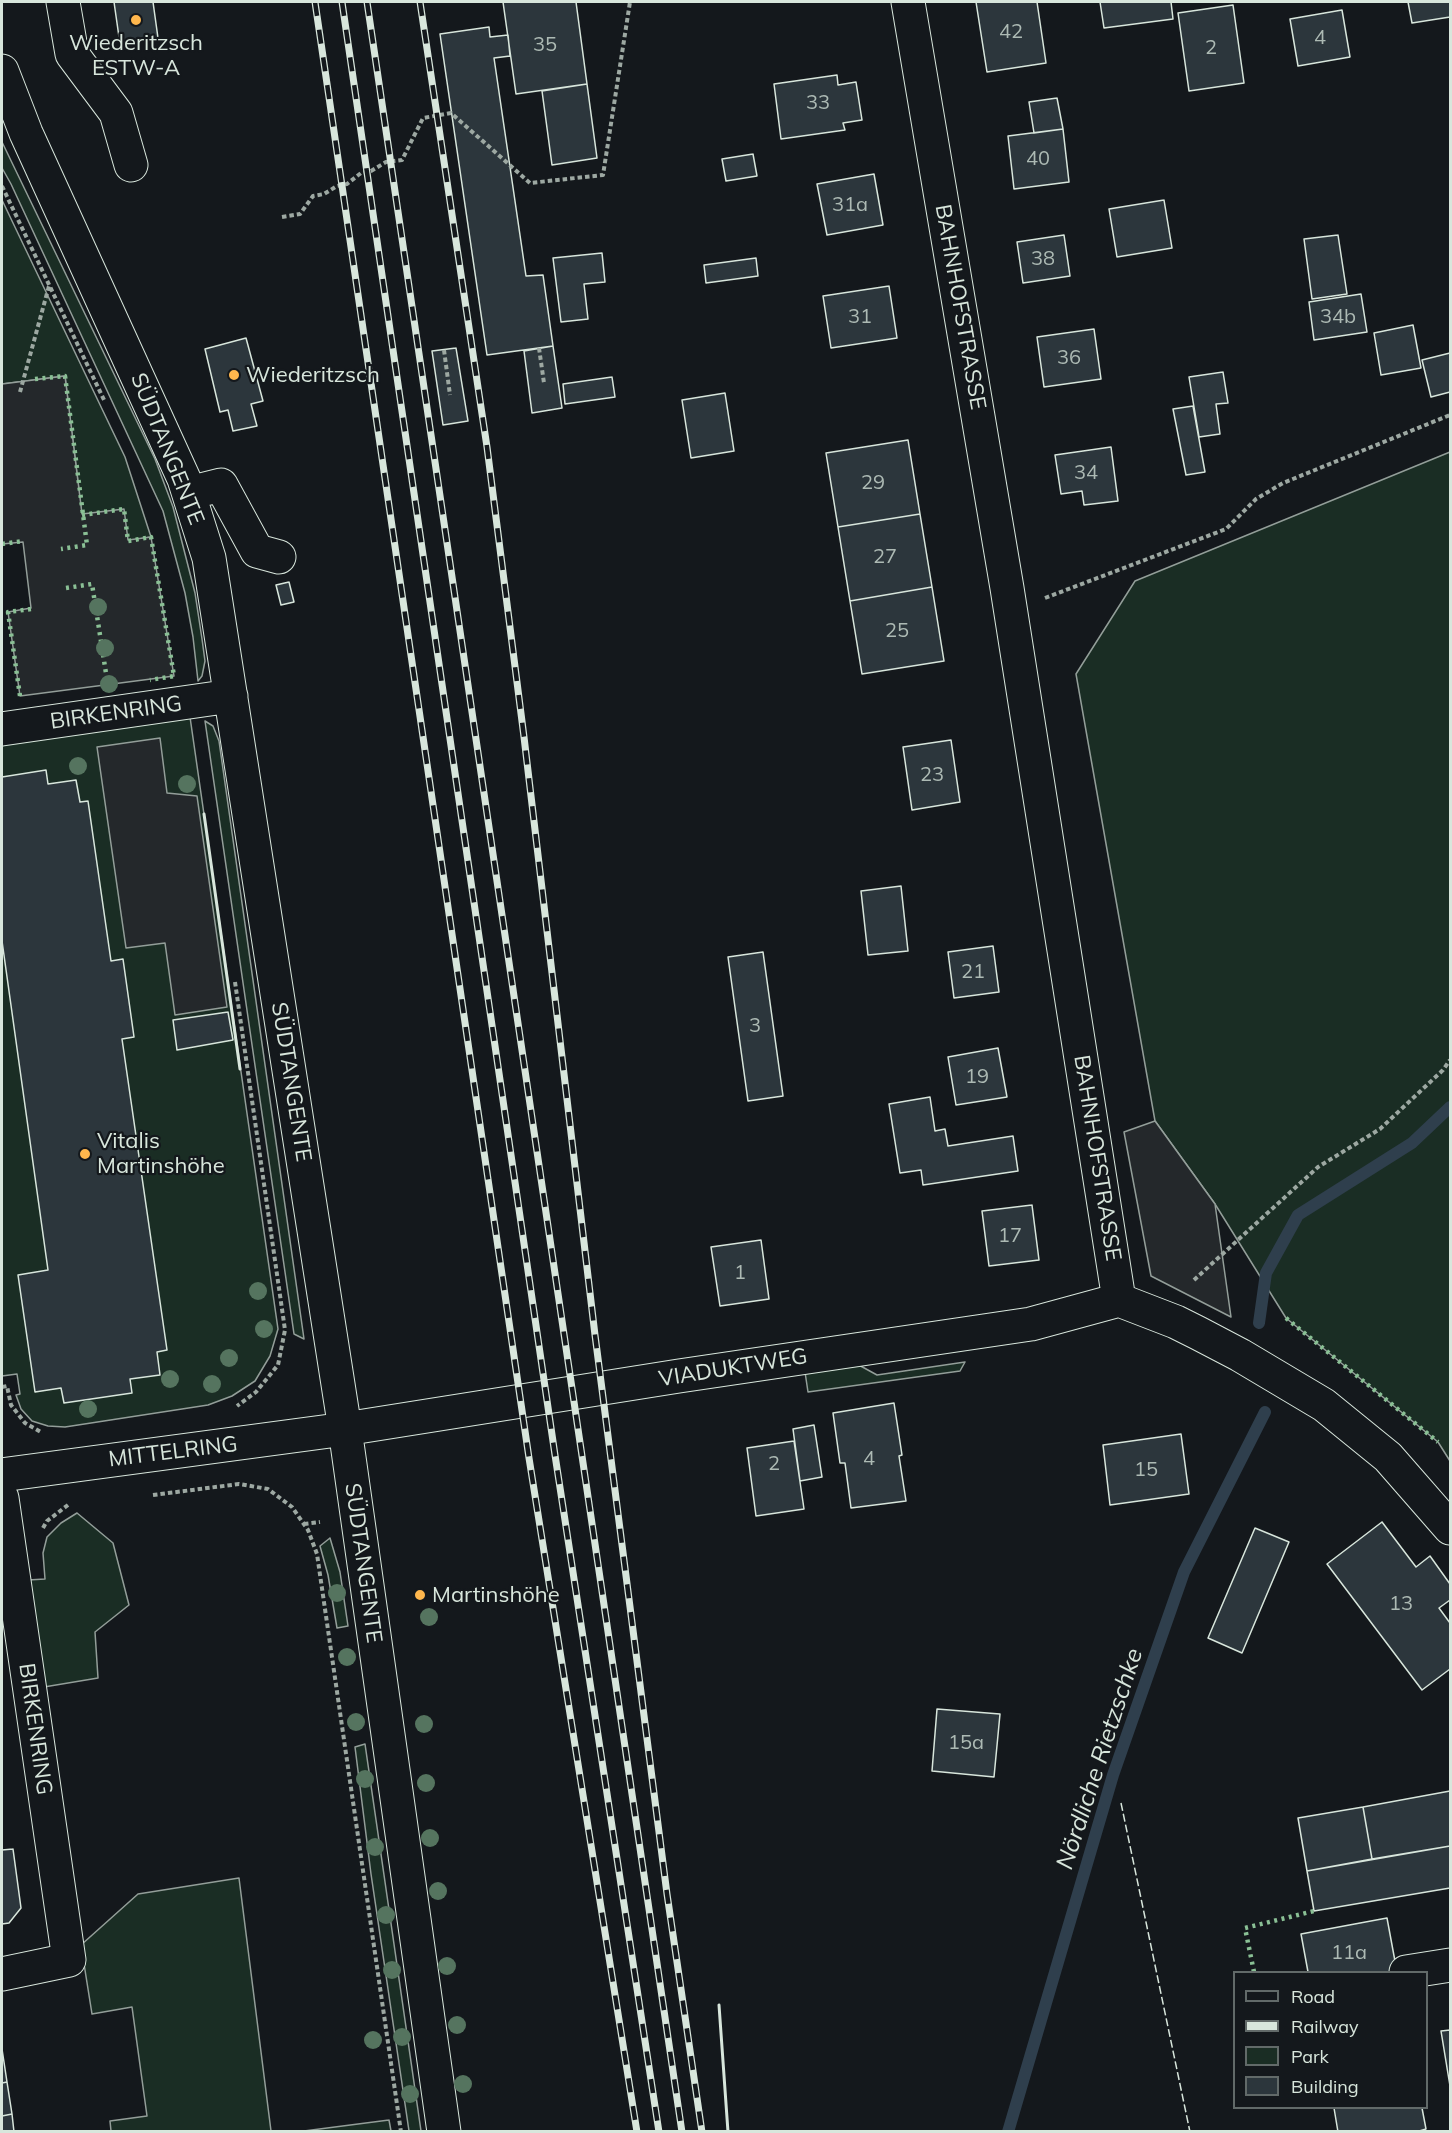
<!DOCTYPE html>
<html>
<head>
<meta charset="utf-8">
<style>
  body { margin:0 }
  #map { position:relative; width:1452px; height:2133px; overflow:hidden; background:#14181c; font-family:Mulish,sans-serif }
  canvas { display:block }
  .frame { position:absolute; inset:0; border:3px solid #d8e6dc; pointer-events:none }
  .legend { position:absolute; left:1233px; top:1971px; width:195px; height:138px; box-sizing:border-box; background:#14181c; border:2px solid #626a69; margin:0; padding:8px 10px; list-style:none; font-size:18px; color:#d8e6dc }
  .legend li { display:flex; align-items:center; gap:12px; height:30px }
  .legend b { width:30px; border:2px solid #626a69 }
</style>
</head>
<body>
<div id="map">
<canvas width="1452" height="2133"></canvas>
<div class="frame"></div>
<ul class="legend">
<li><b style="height:8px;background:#14181c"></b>Road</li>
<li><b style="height:8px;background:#d8e6dc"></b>Railway</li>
<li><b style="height:16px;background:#1a2d24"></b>Park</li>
<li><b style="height:16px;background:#2c363c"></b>Building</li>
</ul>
</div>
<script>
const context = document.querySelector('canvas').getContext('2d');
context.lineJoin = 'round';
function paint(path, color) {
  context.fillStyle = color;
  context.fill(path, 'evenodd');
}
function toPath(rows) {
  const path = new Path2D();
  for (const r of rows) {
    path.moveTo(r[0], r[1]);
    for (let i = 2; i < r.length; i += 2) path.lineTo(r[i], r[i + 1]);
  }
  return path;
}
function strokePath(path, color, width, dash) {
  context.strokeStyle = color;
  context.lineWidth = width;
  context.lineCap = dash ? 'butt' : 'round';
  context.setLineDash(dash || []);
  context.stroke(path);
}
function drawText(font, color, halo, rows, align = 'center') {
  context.font = font + ' Mulish,sans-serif';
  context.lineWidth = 4.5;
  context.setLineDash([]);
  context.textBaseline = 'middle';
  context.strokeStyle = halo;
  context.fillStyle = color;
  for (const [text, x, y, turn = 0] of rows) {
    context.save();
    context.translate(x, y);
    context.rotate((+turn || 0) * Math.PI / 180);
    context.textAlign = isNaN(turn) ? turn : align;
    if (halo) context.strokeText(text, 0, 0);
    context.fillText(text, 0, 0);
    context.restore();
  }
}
const green = toPath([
  [2,142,155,459,173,507,195,593,202,639,205,661,202,676,198,681,193,637,185,593,163,511,11,184,2,168,2,142],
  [2,200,125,457,151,537,128,541,82,515,65,376,2,384,2,200],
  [1450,452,1450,1461,1438,1442,1286,1318,1215,1204,1155,1121,1076,674,1135,581,1450,452],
  [190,717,278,1329,270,1356,255,1381,232,1396,208,1405,65,1427,48,1426,32,1421,21,1409,16,1395,20,1394,17,1374,2,1376,2,744,190,717],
  [205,721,213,726,219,741,304,1339,294,1334,205,721],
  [965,1362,960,1371,808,1392,805,1372,857,1364,877,1375,965,1362],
  [77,1513,113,1543,129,1605,95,1632,98,1678,44,1687,28,1580,45,1579,43,1553,47,1537,61,1523,77,1513],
  [330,1538,340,1572,348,1626,337,1628,328,1575,320,1546,330,1538],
  [365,1744,384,1875,421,2131,409,2131,371,1874,355,1747,365,1744],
  [239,1878,271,2131,111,2131,110,2121,147,2116,132,2007,92,2014,81,1945,138,1894,239,1878],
  [389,2120,391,2131,304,2131,389,2120]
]);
const parking = toPath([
  [65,376,82,514,124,509,128,540,151,537,174,676,20,696,8,612,31,608,23,542,2,544,2,384,65,376],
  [160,738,167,793,197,796,227,1007,175,1015,165,943,126,948,97,747,160,738],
  [1155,1121,1215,1204,1231,1317,1151,1276,1124,1132,1155,1121]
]);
const stream = toPath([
  [1259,1323,1266,1273,1298,1215,1412,1143,1450,1107],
  [1008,2132,1113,1775,1184,1572,1265,1412]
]);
const building = toPath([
  [114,2,153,2,158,38,120,44,114,2],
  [503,2,576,2,587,84,516,94,503,2],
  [976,2,1037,2,1046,63,987,72,976,2],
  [1100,2,1171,2,1173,19,1104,28,1100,2],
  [1408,2,1450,2,1450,17,1412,23,1408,2],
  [1233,5,1244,83,1189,91,1178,13,1233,5],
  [1342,10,1350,57,1298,66,1290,19,1342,10],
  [489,27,490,37,508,35,510,56,494,58,526,276,543,275,553,346,487,355,440,34,489,27],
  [837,75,838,85,856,82,862,120,843,123,845,130,781,139,774,84,837,75],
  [587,84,597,158,552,165,542,91,587,84],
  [1057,98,1063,129,1034,133,1029,102,1057,98],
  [1063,129,1069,182,1014,189,1008,136,1063,129],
  [753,154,757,176,726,181,722,159,753,154],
  [874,174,883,225,827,235,817,184,874,174],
  [1164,200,1172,248,1117,257,1109,209,1164,200],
  [1064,235,1070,276,1023,283,1017,242,1064,235],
  [1338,235,1347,294,1312,299,1304,239,1338,235],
  [602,253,605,282,584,284,588,319,561,322,553,258,602,253],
  [756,258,758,276,706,283,704,265,756,258],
  [889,286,897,338,831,348,823,296,889,286],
  [1361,294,1367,332,1314,340,1309,302,1361,294],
  [1413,325,1421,368,1381,375,1374,333,1413,325],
  [1094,329,1101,379,1044,387,1037,337,1094,329],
  [246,338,263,401,251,404,257,426,233,431,228,410,220,412,205,349,246,338],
  [553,346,562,408,532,413,524,351,553,346],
  [456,348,468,421,443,425,432,351,456,348],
  [1450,353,1450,392,1431,397,1422,360,1450,353],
  [1223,372,1228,403,1216,404,1220,434,1199,437,1189,377,1223,372],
  [612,377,615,397,565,404,563,384,612,377],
  [725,393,734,451,691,458,682,400,725,393],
  [1193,406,1205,472,1186,475,1173,409,1193,406],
  [908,440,920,514,838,527,826,453,908,440],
  [1111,447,1118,501,1084,505,1082,491,1061,494,1055,455,1111,447],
  [920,514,932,587,850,601,838,527,920,514],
  [289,582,294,602,281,605,276,585,289,582],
  [932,587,944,661,862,674,850,601,932,587],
  [951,740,960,802,912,810,903,747,951,740],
  [46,770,48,784,76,780,80,802,88,801,111,961,123,959,134,1037,122,1039,167,1350,157,1352,160,1375,130,1379,132,1393,64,1403,61,1388,35,1392,18,1275,48,1270,2,941,2,777,46,770],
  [901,886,908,951,868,955,861,891,901,886],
  [993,946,999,992,954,998,948,952,993,946],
  [763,952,783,1096,748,1101,728,957,763,952],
  [228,1012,233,1040,177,1050,173,1020,228,1012],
  [998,1048,1007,1097,956,1105,948,1057,998,1048],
  [930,1097,935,1131,945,1129,948,1146,1013,1136,1018,1171,923,1185,921,1170,900,1173,889,1104,930,1097],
  [1032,1205,1039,1260,989,1266,982,1211,1032,1205],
  [761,1240,769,1299,720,1306,711,1247,761,1240],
  [894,1403,902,1455,899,1456,906,1501,851,1508,845,1463,840,1463,833,1413,894,1403],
  [814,1425,822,1477,800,1481,793,1429,814,1425],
  [1181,1434,1189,1494,1110,1505,1103,1445,1181,1434],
  [794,1441,804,1509,756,1516,747,1448,794,1441],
  [1382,1522,1416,1567,1430,1556,1450,1584,1450,1600,1439,1608,1450,1623,1450,1669,1422,1690,1327,1564,1382,1522],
  [1255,1528,1289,1542,1242,1653,1208,1638,1255,1528],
  [937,1709,1000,1714,994,1777,932,1771,937,1709],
  [1450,1791,1450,1846,1372,1859,1363,1807,1450,1791],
  [1363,1807,1372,1859,1307,1871,1298,1818,1363,1807],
  [1450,1846,1450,1888,1314,1911,1307,1871,1450,1846],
  [13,1849,21,1908,9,1923,2,1924,2,1850,13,1849],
  [1387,1918,1397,1972,1308,1972,1301,1934,1387,1918],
  [1450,2030,1450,2086,1441,2031,1450,2030],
  [2,2049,7,2082,2,2083,2,2049],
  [7,2082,12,2114,2,2116,2,2083,7,2082],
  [1334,2108,1422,2108,1426,2129,1416,2132,1338,2132,1334,2108],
  [12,2114,14,2132,2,2132,2,2116,12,2114]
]);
const path = toPath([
  [2,186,105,402],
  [282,217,300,214,313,196,324,194,337,186,347,184,361,173,371,171,386,162,402,160,423,118,451,113,530,183,603,175,630,2],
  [539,348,544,383],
  [444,350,450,395],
  [20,392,49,286],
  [1045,598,1226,529,1256,499,1283,483,1450,415],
  [235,982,285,1330,278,1365,256,1392,237,1406],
  [1194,1280,1318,1167,1380,1129,1443,1070,1450,1060],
  [2,1387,7,1386,11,1405,25,1423,41,1432],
  [153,1495,239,1484,268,1489,292,1507,308,1530,317,1554,401,2132],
  [304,1524,320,1522],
  [43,1528,47,1521,68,1505]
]);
const minor = toPath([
  [63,2,72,54,116,113,131,165],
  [908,2,1007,588,1119,1300],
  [2,71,26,133,184,479,209,558,345,1429,444,2132],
  [189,493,221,485,257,551,279,557],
  [2,729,231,696],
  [1119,1300,1176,1322,1198,1333,1240,1355,1324,1405,1388,1457,1450,1528],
  [2,1475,345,1429,679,1376,1031,1324,1119,1300],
  [2,1498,69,1960,2,1974],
  [1406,1972,1450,1965]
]);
const rail = toPath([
  [315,2,529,1458,637,2132],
  [342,2,555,1455,659,2132],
  [367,2,682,2132],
  [420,2,487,447,524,737,595,1335,667,1894,702,2132]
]);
const hedge = toPath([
  [35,379,65,376,87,545,61,549],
  [82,515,124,509,128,541,151,537,174,676,150,680],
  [2,544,23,541],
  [66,588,92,584,108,686],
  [20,696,8,612,31,609],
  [1286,1318,1438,1442],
  [1254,1972,1245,1928,1314,1911]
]);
const fence = toPath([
  [1121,1803,1190,2132]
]);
const wall = toPath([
  [204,814,240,1069],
  [719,2005,728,2132]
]);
const trees = [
  [98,607],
  [105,648],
  [109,684],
  [78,766],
  [187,784],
  [258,1291],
  [264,1329],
  [229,1358],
  [170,1379],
  [212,1384],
  [88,1409],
  [337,1593],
  [429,1617],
  [347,1657],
  [356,1722],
  [424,1724],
  [365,1779],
  [426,1783],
  [430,1838],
  [375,1847],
  [438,1891],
  [386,1915],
  [447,1966],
  [392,1970],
  [457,2025],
  [402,2037],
  [373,2040],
  [463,2084],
  [410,2094]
];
const markers = [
  [136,20,6,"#ffb74d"],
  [234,375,6,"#ffb74d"],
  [85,1154,6,"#ffb74d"],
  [420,1595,6,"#ffb74d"]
];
const numberNames = [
  ["42",1011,32],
  ["4",1320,38],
  ["35",545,45],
  ["2",1211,48],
  ["33",818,103],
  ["40",1038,159],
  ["31a",850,205],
  ["38",1043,259],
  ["31",860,317],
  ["34b",1338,317],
  ["36",1069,358],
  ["34",1086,473],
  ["29",873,483],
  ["27",885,557],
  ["25",897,631],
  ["23",932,775],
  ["21",973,972],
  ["3",755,1026],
  ["19",977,1077],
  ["17",1010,1236],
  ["1",740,1273],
  ["4",869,1459],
  ["2",774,1464],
  ["15",1146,1470],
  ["13",1401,1604],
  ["15a",966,1743],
  ["11a",1349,1953]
];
const poiNames = [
  ["Wiederitzsch",136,43,"center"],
  ["ESTW-A",136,68,"center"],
  ["Wiederitzsch",246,375],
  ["Vitalis",97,1141],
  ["Martinshöhe",97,1166],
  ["Martinshöhe",432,1595]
];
const streetNames = [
  ["BAHNHOFSTRASSE",960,307,80],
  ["SÜDTANGENTE",167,449,68],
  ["BIRKENRING",116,713,-8],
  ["SÜDTANGENTE",291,1082,81],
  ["BAHNHOFSTRASSE",1097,1158,81],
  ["VIADUKTWEG",733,1368,-9],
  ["MITTELRING",173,1452,-7],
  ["SÜDTANGENTE",363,1563,82],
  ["BIRKENRING",35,1729,82]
];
const waterNames = [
  ["Nördliche Rietzschke",1100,1759,-72]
];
paint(green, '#1a2d24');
strokePath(green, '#939e99', 1.5);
paint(parking, '#24282b');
strokePath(parking, '#939e99', 1.5);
strokePath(stream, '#2f3f4d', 12);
paint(building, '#2c363c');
strokePath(building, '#d8e6dc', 1.5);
strokePath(minor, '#d8e6dc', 35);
strokePath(path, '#9da8a2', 4, [4.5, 3]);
strokePath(minor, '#14181c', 33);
strokePath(rail, '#d8e6dc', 7);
strokePath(rail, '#14181c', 4.5, [14]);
strokePath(hedge, '#8ac095', 4.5, [3, 4.5]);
strokePath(fence, '#d8e6dc', 1.5, [8, 3]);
strokePath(wall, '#d8e6dc', 3);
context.fillStyle = '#55745f';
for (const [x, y] of trees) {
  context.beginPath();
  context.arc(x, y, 9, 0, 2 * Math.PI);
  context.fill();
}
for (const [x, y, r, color] of markers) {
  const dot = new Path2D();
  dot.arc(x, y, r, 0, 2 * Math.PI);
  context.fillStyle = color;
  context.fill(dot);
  strokePath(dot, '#14181c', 2);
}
drawText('20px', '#adbab4', null, numberNames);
drawText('22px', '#d8e6dc', '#14181c', poiNames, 'left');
drawText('22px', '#d8e6dc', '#14181c', streetNames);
drawText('italic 24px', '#d8e6dc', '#14181c', waterNames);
</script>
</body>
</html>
